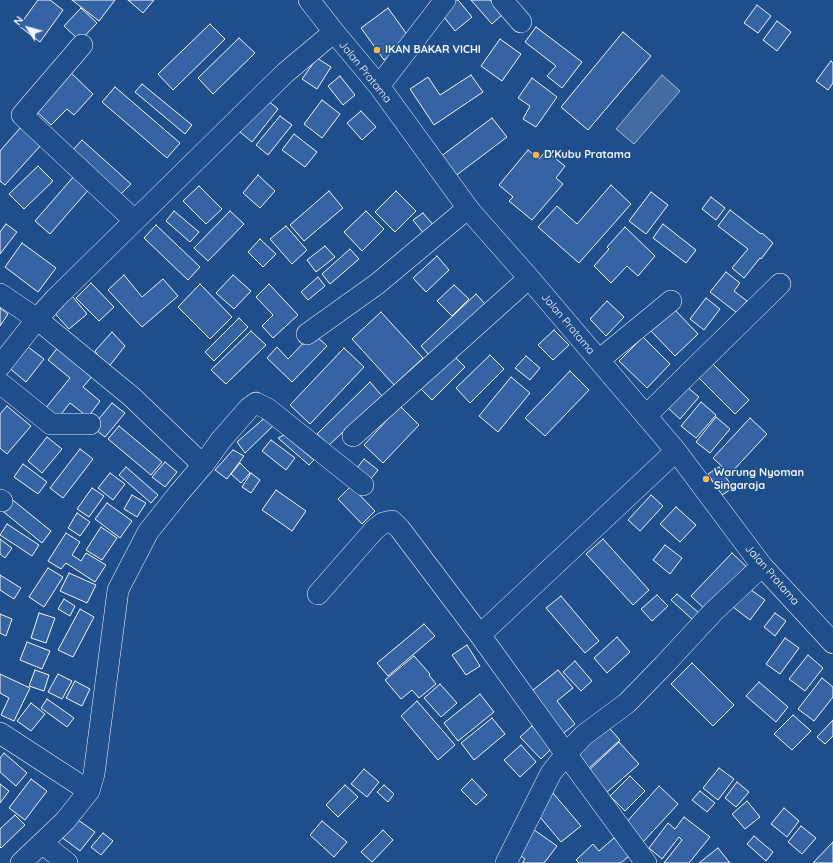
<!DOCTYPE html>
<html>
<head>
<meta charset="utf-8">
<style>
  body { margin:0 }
  #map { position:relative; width:833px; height:863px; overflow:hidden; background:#1f4e8c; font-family:Quicksand,sans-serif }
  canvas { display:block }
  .north { position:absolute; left:8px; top:8px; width:40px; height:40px; -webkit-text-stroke:3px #1f4e8c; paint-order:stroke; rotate:307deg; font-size:11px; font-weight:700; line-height:16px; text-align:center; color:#f2f6ff }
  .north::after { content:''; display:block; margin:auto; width:14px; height:18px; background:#f2f6ff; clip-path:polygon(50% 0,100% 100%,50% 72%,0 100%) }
</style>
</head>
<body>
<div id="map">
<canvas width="833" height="863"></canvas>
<div class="north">N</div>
</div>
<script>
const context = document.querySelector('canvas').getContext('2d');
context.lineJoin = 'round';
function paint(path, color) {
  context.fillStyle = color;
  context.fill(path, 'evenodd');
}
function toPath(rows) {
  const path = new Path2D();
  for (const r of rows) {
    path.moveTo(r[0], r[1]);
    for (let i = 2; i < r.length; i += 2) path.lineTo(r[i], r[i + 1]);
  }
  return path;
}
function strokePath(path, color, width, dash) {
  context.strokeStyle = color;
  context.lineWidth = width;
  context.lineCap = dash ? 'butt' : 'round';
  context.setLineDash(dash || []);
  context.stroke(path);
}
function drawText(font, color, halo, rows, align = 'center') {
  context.font = font + ' Quicksand,sans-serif';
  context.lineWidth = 3;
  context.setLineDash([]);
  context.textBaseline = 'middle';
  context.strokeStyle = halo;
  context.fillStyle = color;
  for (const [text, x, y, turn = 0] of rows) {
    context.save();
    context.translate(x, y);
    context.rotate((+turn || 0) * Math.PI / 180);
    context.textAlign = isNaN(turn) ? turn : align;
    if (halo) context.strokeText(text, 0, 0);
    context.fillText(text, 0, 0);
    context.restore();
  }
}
const water = toPath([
  [662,75,680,91,634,144,616,129,662,75]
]);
const building = toPath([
  [38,0,50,0,63,10,40,42,19,26,38,0],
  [72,0,115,0,99,21,72,0],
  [128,0,154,0,143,13,128,0],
  [455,0,458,0,472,17,455,31,440,12,455,0],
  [471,0,490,0,503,14,492,24,471,0],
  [757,5,771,16,758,33,744,23,757,5],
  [81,8,97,23,80,41,64,26,81,8],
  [388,8,411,40,384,60,361,28,388,8],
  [777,21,791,32,777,51,763,40,777,21],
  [210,24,225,39,173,90,158,74,210,24],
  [536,27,582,62,562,88,547,76,556,66,525,42,536,27],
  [623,32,651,56,588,130,561,107,623,32],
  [239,38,255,53,213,94,198,78,239,38],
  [500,39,521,54,502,81,481,66,500,39],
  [317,58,331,67,317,89,302,79,317,58],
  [831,61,833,63,833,83,828,90,816,81,831,61],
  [69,71,93,94,74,115,67,109,51,125,33,108,69,71],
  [471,75,483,92,434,125,410,89,428,77,440,95,471,75],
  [340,76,355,95,343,105,328,86,340,76],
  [532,78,557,97,536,127,523,119,530,106,518,98,532,78],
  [142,84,192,125,185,134,135,92,142,84],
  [115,87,180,143,167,158,102,102,115,87],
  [267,100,278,109,252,142,240,132,267,100],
  [322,100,340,114,322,138,304,124,322,100],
  [361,111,376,127,362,140,347,123,361,111],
  [280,116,292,125,268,155,256,145,280,116],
  [492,118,507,137,454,177,440,157,492,118],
  [21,127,41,145,5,185,0,181,0,151,21,127],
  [294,134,317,152,305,167,282,150,294,134],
  [82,140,131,184,119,196,71,152,82,140],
  [528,150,539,159,546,151,565,166,556,178,563,184,532,220,509,201,513,197,499,185,528,150],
  [38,166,53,181,24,209,9,194,38,166],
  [75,175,90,188,50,234,35,221,75,175],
  [258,175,275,191,260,208,243,193,258,175],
  [611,185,631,204,579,263,538,227,557,206,577,224,611,185],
  [199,186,222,209,206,224,183,201,199,186],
  [329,191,343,208,304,241,290,225,329,191],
  [396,191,416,211,395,232,375,212,396,191],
  [651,192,668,205,646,234,629,221,651,192],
  [711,197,725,208,716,220,702,209,711,197],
  [730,210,761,234,762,233,773,243,761,259,760,258,744,278,732,268,748,249,718,226,730,210],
  [174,211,199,232,190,242,166,221,174,211],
  [230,211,244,224,208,261,194,248,230,211],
  [366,211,384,229,362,251,344,232,366,211],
  [423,213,435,227,425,235,413,220,423,213],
  [6,224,17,232,0,254,0,232,6,224],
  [663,224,696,250,686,263,653,238,663,224],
  [156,225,200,267,188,280,144,238,156,225],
  [286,226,307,250,292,264,270,239,286,226],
  [625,227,655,256,638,276,627,266,611,283,594,266,609,249,607,247,625,227],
  [260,239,276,254,263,267,248,252,260,239],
  [22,243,56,268,38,292,5,267,22,243],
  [325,246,335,257,316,272,307,260,325,246],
  [350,249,359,259,330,284,322,274,350,249],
  [437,256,449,270,426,292,413,278,437,256],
  [726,272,740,283,734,291,747,301,737,313,710,292,726,272],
  [124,275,142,297,163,279,178,296,142,327,108,290,124,275],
  [233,275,251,291,234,309,216,293,233,275],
  [318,277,325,286,308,300,301,292,318,277],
  [91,283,114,307,99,321,76,298,91,283],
  [200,284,232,317,210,339,178,307,200,284],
  [269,284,298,315,273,338,262,326,273,315,256,297,269,284],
  [454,285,469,299,452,316,437,301,454,285],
  [68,291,87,314,69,329,49,307,68,291],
  [476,294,485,304,430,356,421,346,476,294],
  [706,298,720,309,704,330,690,319,706,298],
  [607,301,624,317,606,336,590,319,607,301],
  [0,308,8,314,0,326,0,308],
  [674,309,698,334,675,356,651,331,674,309],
  [381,312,423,358,394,385,352,339,381,312],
  [239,318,248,327,214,361,205,352,239,318],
  [554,330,569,345,553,360,538,345,554,330],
  [251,331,266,345,226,384,211,370,251,331],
  [112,332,125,346,107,369,95,351,112,332],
  [313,333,327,346,292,382,267,358,277,347,288,359,313,333],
  [643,337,670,364,647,388,619,361,643,337],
  [24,344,44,359,26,382,7,366,24,344],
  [59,346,94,374,83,387,100,401,88,417,70,403,57,419,45,409,70,378,48,360,59,346],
  [344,348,364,367,310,424,290,405,344,348],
  [452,354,465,367,432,400,419,387,452,354],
  [490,355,504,369,470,403,456,388,490,355],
  [526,356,540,368,530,380,515,368,526,356],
  [710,361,749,400,735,414,696,375,710,361],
  [570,371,589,390,545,436,525,418,570,371],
  [511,377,530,393,498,432,479,416,511,377],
  [370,382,382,396,329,445,317,434,370,382],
  [686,386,699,397,680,419,667,407,686,386],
  [701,402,716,415,696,438,681,426,701,402],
  [112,403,125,413,105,437,92,427,112,403],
  [7,406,31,426,7,454,0,448,0,414,7,406],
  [400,406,419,425,383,463,364,445,400,406],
  [268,415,277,422,245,453,237,442,268,415],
  [716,417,730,429,710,453,696,442,716,417],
  [750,418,767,434,730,474,713,458,750,418],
  [119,426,162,462,151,475,108,439,119,426],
  [284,435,314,460,309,465,278,438,284,435],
  [47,437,62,449,42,473,28,461,47,437],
  [271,440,295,458,286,470,262,451,271,440],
  [80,449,93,459,63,498,50,488,80,449],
  [233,450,244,456,227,479,215,470,233,450],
  [364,459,378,470,370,480,357,468,364,459],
  [165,462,177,472,165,487,152,477,165,462],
  [240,463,250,473,241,483,231,474,240,463],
  [23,464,47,482,38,494,14,477,23,464],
  [126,467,158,495,151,503,119,475,126,467],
  [719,467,733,488,722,495,708,474,719,467],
  [110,473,125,484,113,500,98,488,110,473],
  [251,473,260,480,251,493,242,487,251,473],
  [351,486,375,511,362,524,338,499,351,486],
  [92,488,104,496,89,517,77,509,92,488],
  [276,490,306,511,292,531,262,510,276,490],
  [132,495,146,503,137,517,124,509,132,495],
  [651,495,663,506,640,531,628,520,651,495],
  [9,497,51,531,42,543,0,509,9,497],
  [107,503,132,521,120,538,95,519,107,503],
  [676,507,696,525,680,542,660,524,676,507],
  [77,513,90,522,80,536,68,528,77,513],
  [7,524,39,545,32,556,0,535,7,524],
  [101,527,117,538,102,560,86,550,101,527],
  [66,533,80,542,72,555,81,561,86,553,106,565,95,582,66,563,61,569,48,561,66,533],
  [0,539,12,548,5,558,0,554,0,539],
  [603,539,649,590,633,605,586,554,603,539],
  [665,545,682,558,670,574,653,560,665,545],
  [732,553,751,571,710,614,691,596,732,553],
  [48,568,63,577,44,607,29,597,48,568],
  [69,573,96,585,87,603,60,591,69,573],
  [0,575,21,588,14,599,0,590,0,575],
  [747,587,765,600,750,620,733,607,747,587],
  [677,594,699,613,693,620,671,600,677,594],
  [657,595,668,606,652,621,641,609,657,595],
  [561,596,599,641,585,653,546,608,561,596],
  [64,599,75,606,70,616,58,609,64,599],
  [80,609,94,617,73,657,58,650,80,609],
  [39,613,55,618,46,643,31,638,39,613],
  [775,613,786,621,775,636,764,627,775,613],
  [0,614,12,619,6,636,0,633,0,614],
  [424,624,435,636,388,676,377,663,424,624],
  [617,637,630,652,607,673,594,658,617,637],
  [785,638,799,648,780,674,766,664,785,638],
  [27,642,50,651,42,669,20,660,27,642],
  [467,645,480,666,466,675,452,655,467,645],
  [808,655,823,668,805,691,789,679,808,655],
  [414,656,430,674,429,675,436,684,419,698,412,690,401,699,385,680,414,656],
  [575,661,592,681,581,691,563,672,575,661],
  [692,663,734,705,713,726,671,684,692,663],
  [35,670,49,675,44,691,29,686,35,670],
  [558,670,573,688,557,701,575,724,560,736,528,694,558,670],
  [0,674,30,688,14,721,1,715,9,698,0,693,0,674],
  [58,674,72,681,62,699,48,692,58,674],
  [822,678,833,687,833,697,814,721,798,709,822,678],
  [75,681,90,689,82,706,66,698,75,681],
  [759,682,788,707,776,722,746,696,759,682],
  [440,684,457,703,441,717,424,698,440,684],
  [480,694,494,712,458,741,444,723,480,694],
  [47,699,74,718,67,727,41,708,47,699],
  [417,701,455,745,438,760,401,716,417,701],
  [31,703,45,714,31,731,17,721,31,703],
  [793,715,811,731,792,750,774,734,793,715],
  [492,718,505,734,474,760,461,743,492,718],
  [833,720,833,736,825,744,817,737,833,720],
  [604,722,620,740,588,769,572,751,604,722],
  [532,726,552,748,541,759,520,737,532,726],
  [619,742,639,764,606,793,587,772,619,742],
  [521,745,536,762,520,777,504,760,521,745],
  [4,753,27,773,16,786,0,772,0,758,4,753],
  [719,768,734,779,718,800,703,788,719,768],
  [364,769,379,782,367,797,351,784,364,769],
  [630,776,645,791,625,811,610,796,630,776],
  [31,779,47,791,25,820,9,808,31,779],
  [472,779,487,795,476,805,461,790,472,779],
  [737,782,749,792,736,807,725,798,737,782],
  [0,784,9,791,0,803,0,784],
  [345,785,358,797,338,817,326,805,345,785],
  [384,785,394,794,388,802,377,792,384,785],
  [659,786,678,804,643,842,624,825,659,786],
  [700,791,715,803,707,812,692,800,700,791],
  [553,793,581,826,561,842,534,810,553,793],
  [747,801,760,817,745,829,732,814,747,801],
  [784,808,799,821,787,837,771,824,784,808],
  [15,815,25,825,1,848,0,847,0,829,15,815],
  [74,817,95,832,80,851,60,836,74,817],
  [684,817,710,837,689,863,664,863,682,840,679,837,662,859,649,848,668,823,675,829,684,817],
  [322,821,347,842,334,857,310,835,322,821],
  [801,826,816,838,802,854,788,842,801,826],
  [530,827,557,846,544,863,522,863,525,859,513,850,530,827],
  [383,830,393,840,372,862,361,852,383,830],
  [103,833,113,841,101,855,91,847,103,833],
  [754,836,773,852,766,861,747,844,754,836],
  [614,838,630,855,621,863,579,863,576,860,593,844,599,851,614,838],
  [833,842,833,863,813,863,833,842],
  [718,848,730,863,699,863,718,848]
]);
const minor = toPath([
  [309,0,334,32,379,86,470,211,529,278,676,451,762,566,833,643],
  [502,0,521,22],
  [82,45,22,115,134,220],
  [379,86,445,0],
  [0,294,37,319,132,397,203,465],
  [307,334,377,284,468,208],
  [599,360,671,301],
  [0,366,37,319,56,298,285,73,334,32],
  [0,383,51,424,90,424],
  [646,416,674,388,780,284],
  [353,436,529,278],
  [0,500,2,501],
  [318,594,375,529,383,523,392,521,400,529,480,635,566,754,646,863],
  [480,635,676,451],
  [0,733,89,791],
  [42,843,67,863],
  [21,863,65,821,89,791,94,774,118,590,148,532,179,493,203,465,221,440,249,408,256,403,268,409,363,485],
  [506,863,551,773,566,754,584,735,627,703,664,665,714,611,762,566]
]);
const markers = [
  [377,50,4,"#ffb74d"],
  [536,155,4,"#ffb74d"],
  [706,479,4,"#ffb74d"]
];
const poiNames = [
  ["IKAN BAKAR VICHI",385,50],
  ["D'Kubu Pratama",544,155],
  ["Warung Nyoman",714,473],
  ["Singaraja",714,486]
];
const streetNames = [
  ["Jalan Pratama",365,72,51],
  ["Jalan Pratama",568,324,50],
  ["Jalan Pratama",772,575,49]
];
paint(water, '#446ba0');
strokePath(water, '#a8bbd7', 1);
paint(building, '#3563a3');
strokePath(building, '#f2f6ff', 1);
strokePath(minor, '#f2f6ff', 22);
strokePath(minor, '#1f4e8c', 21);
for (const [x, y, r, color] of markers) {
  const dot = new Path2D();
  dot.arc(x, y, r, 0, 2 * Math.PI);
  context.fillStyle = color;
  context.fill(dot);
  strokePath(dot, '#1f4e8c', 1.5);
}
drawText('bold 11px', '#f2f6ff', '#1f4e8c', poiNames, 'left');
drawText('11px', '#f2f6ff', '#1f4e8c', streetNames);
</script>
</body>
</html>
